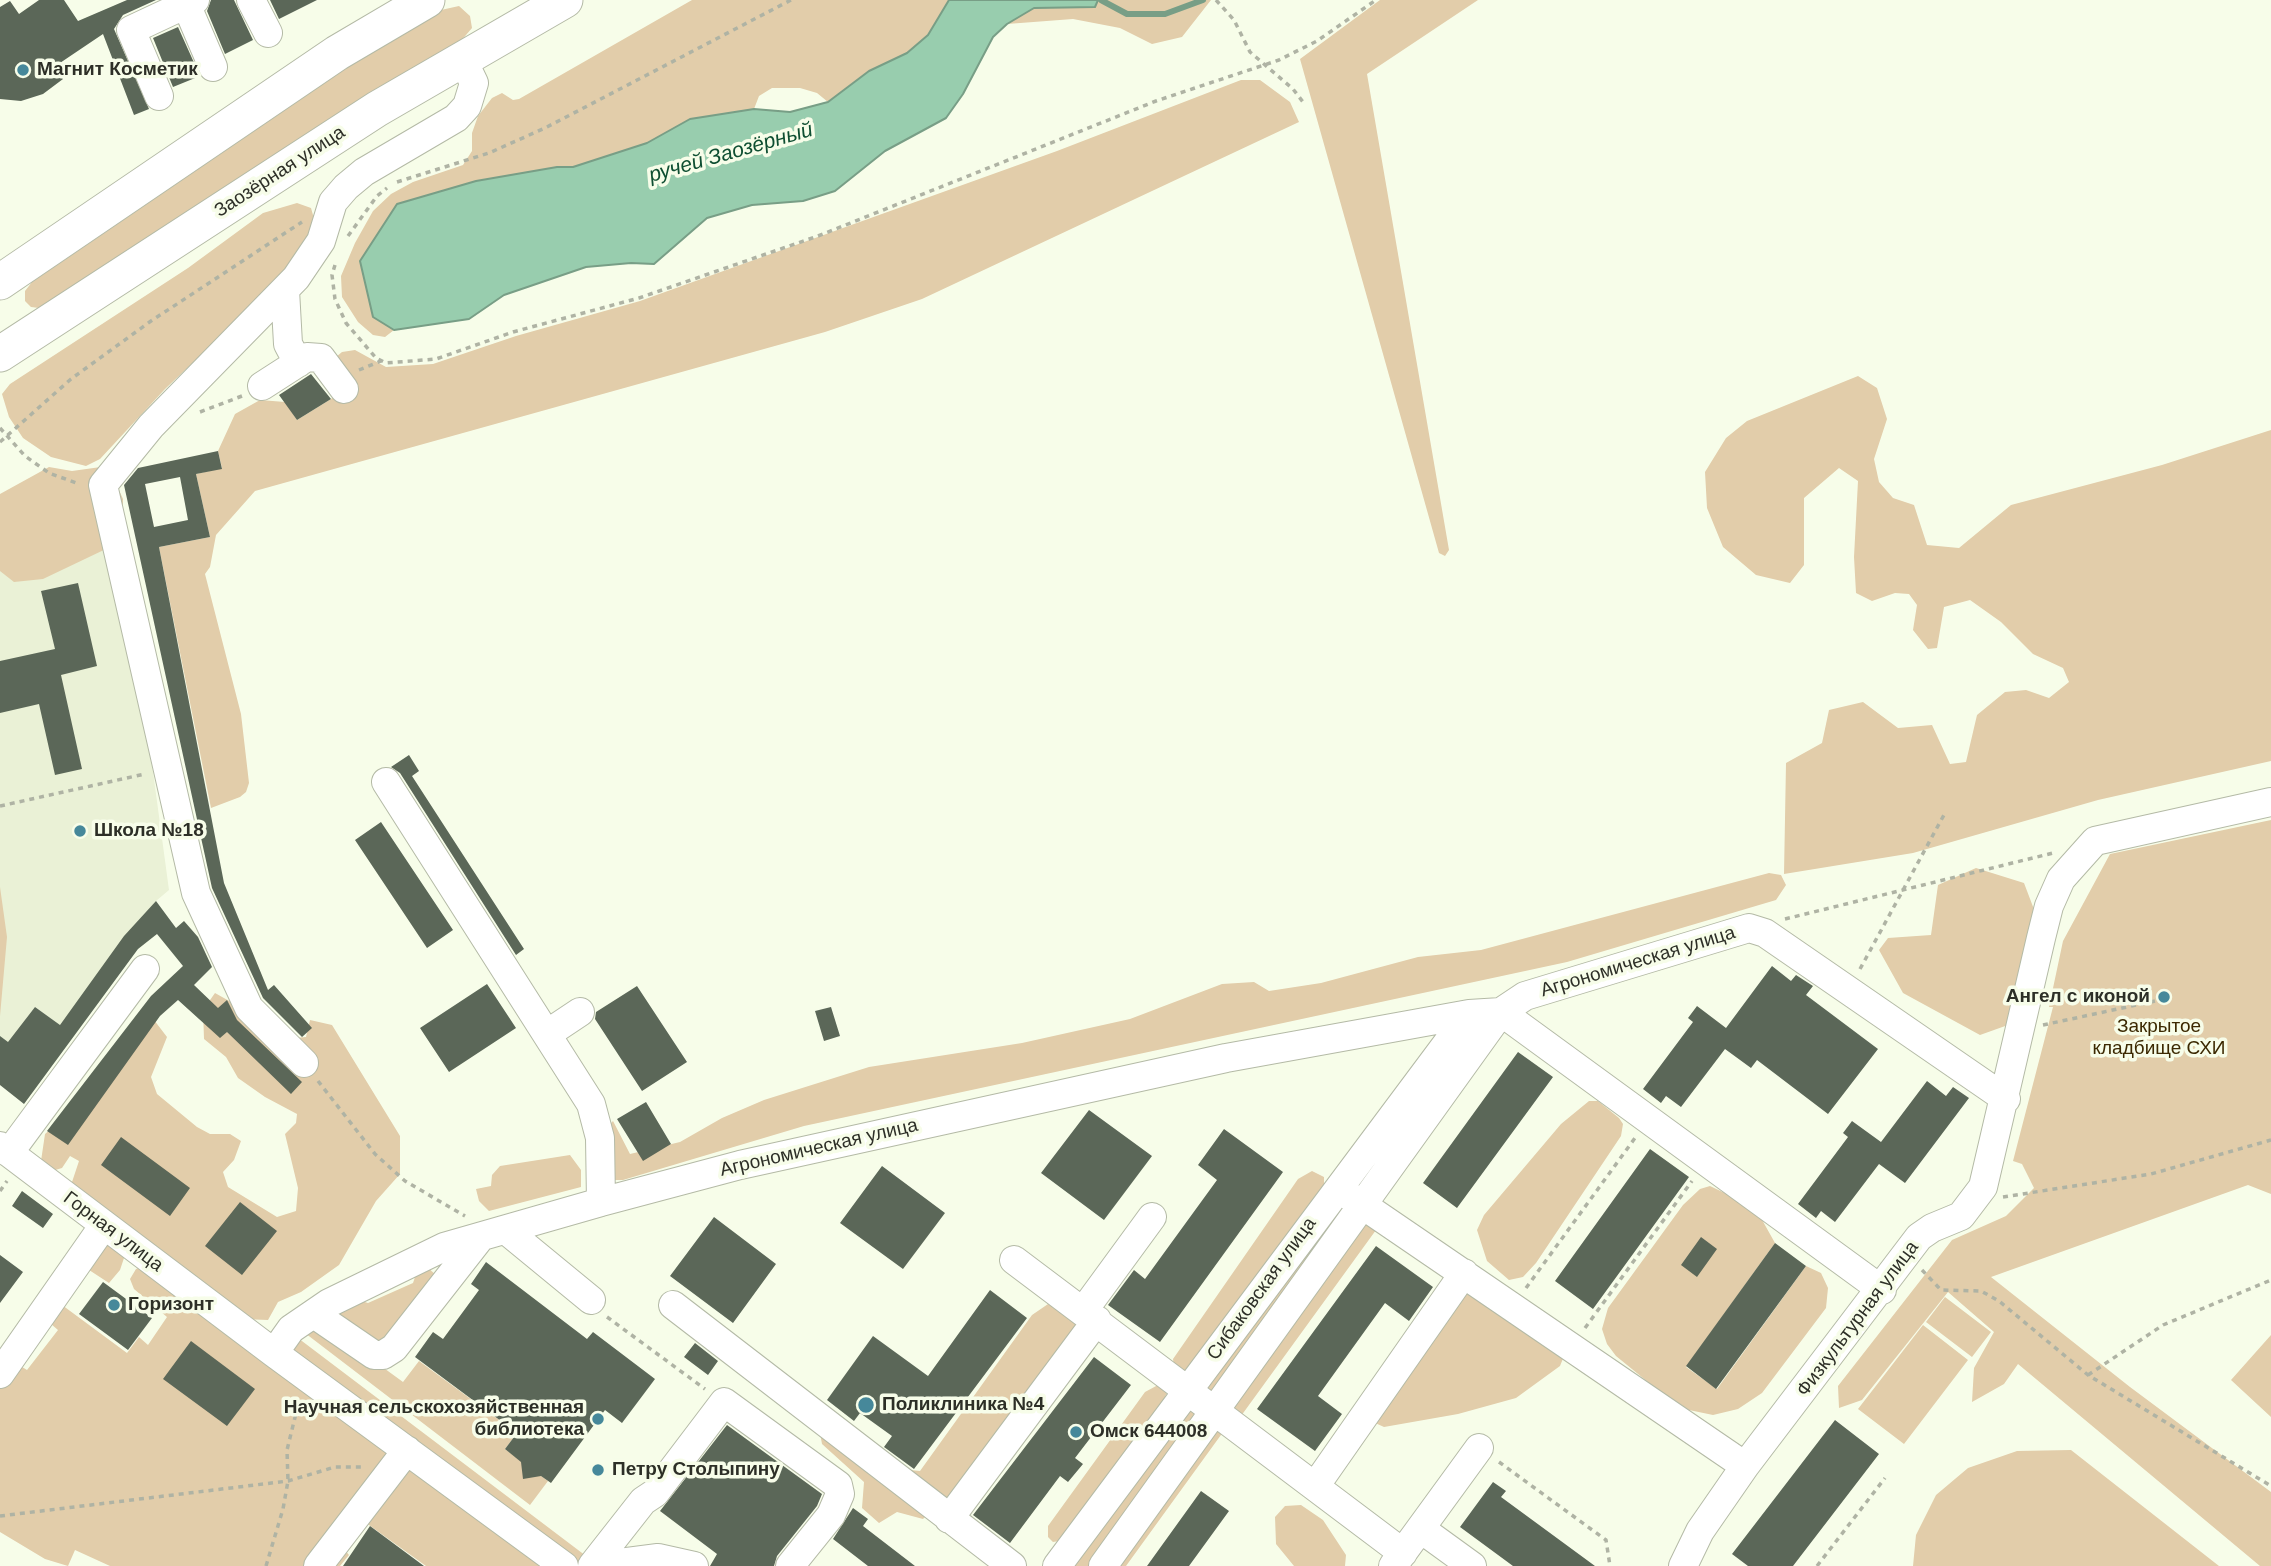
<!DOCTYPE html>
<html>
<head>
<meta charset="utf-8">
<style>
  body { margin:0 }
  canvas { display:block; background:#f7fde9 }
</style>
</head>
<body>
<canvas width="2271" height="1566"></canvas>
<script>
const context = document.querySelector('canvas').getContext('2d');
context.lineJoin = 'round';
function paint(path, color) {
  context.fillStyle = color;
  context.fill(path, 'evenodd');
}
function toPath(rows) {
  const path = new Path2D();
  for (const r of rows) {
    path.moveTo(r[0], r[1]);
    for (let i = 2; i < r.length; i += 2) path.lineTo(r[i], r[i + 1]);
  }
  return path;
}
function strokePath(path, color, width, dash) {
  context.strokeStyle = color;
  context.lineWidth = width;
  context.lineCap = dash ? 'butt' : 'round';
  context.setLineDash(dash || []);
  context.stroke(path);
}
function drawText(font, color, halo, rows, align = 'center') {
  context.font = font + ' Arial,sans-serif';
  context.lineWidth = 7;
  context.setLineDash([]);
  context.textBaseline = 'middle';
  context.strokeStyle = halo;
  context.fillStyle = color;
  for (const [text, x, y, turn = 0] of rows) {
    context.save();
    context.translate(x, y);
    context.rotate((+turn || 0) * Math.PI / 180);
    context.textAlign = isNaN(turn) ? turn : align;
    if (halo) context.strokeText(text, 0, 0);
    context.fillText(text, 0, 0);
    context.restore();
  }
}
const built = toPath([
  [101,492,153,772,169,890,156,901,60,1025,35,1007,25,1020,32,1061,0,1040,0,530]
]);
const green = toPath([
  [692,0,949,0,928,35,907,53,869,71,828,102,817,93,800,88,772,88,759,96,754,109,690,119,647,143,573,167,557,167,476,181,397,204,373,317,394,330,385,337,373,335,358,322,342,297,341,276,355,243,373,211,391,194,413,182,463,165,472,151,472,133,478,116,492,98,502,93,513,100,519,99],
  [1098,0,1211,0,1182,37,1152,44,1120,28,1073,19,1007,24,1034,8,1094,7],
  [1380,0,1478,0,1367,74,1449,550,1445,556,1439,553,1300,59],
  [459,6,470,16,472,28,460,42,39,308,31,307,25,301,25,291,32,282,357,61,441,10],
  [1241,80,1260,80,1290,102,1299,122,922,299,825,332,255,491,216,535,210,567,205,574,241,714,249,783,246,792,240,797,211,808,159,547,210,537,196,474,222,468,218,451,235,414,260,400,285,402,297,420,339,394,330,362,342,352,355,350,386,367,433,364,516,336,640,301,1057,151],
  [297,203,311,208,315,222,314,233,274,286,165,389,100,459,86,466,51,457,23,438,9,417,2,394,10,384,188,268,263,213],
  [1858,376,1877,388,1887,419,1874,459,1879,482,1893,498,1914,505,1927,545,1959,548,2011,505,2162,465,2271,430,2271,761,2098,800,1913,853,1784,874,1786,763,1822,743,1829,710,1863,702,1898,728,1932,725,1950,764,1966,762,1977,715,2005,692,2026,690,2049,698,2069,682,2063,668,2033,654,2001,622,1970,600,1944,607,1937,648,1928,649,1913,630,1917,605,1909,594,1895,593,1872,601,1856,593,1854,557,1858,481,1839,468,1804,498,1804,565,1790,583,1756,575,1723,547,1707,508,1705,472,1726,438,1747,421],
  [108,466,123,499,123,533,108,548,43,579,14,582,0,571,0,494,49,467,72,471],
  [2271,820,2271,1194,2248,1185,1991,1277,2130,1387,2271,1492,2271,1566,2260,1566,2018,1364,2004,1384,1972,1402,1974,1368,1994,1332,1948,1292,1862,1400,1839,1408,1838,1386,1952,1240,2006,1216,2034,1188,2022,1164,2013,1161,2053,1007,2049,1007,2063,941,2110,854],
  [1976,868,2024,883,2035,912,2008,1025,1980,1035,1903,993,1879,950,1888,938,1931,935,1938,885],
  [1769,873,1781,875,1786,885,1776,900,1567,962,804,1126,623,1180,610,1180,608,1126,613,1121,630,1154,680,1142,722,1118,764,1100,869,1067,1022,1043,1130,1019,1222,984,1254,982,1269,991,1321,983,1418,957,1481,950],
  [0,887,7,937,0,1016],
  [215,993,295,1038,306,1037,310,1020,332,1025,400,1136,400,1174,376,1201,339,1265,301,1292,278,1302,268,1320,242,1319,71,1185,79,1161,70,1156,62,1168,52,1171,41,1161,45,1134,74,1108,151,1016,167,1037,151,1077,157,1094,197,1127,210,1134,230,1134,241,1141,234,1160,223,1172,228,1187,277,1217,296,1211,298,1188,285,1134,296,1123,297,1114,265,1097,238,1078,226,1057,204,1039,203,1010],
  [1589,1101,1598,1101,1619,1118,1623,1124,1621,1136,1536,1263,1523,1277,1509,1280,1487,1261,1477,1230,1484,1215,1561,1124],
  [570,1155,581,1170,581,1187,489,1211,479,1201,476,1189,491,1186,492,1175,500,1166],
  [1312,1171,1324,1177,1324,1190,1194,1373,1175,1373,1173,1359,1298,1179],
  [1710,1186,1733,1197,1761,1218,1775,1243,1686,1367,1717,1389,1806,1266,1821,1273,1828,1288,1826,1308,1762,1393,1738,1409,1713,1415,1689,1410,1654,1387,1616,1356,1607,1344,1602,1329,1608,1308,1683,1205,1700,1189],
  [1344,1206,1211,1398,1203,1384,1332,1208],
  [1371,1221,1376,1230,1241,1416,1230,1419,1230,1395,1359,1223],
  [107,1240,125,1255,120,1270,109,1283,86,1268,62,1305,127,1353,139,1337,148,1345,167,1317,134,1289,130,1279,136,1269,143,1266,403,1462,557,1566,426,1566,362,1520,343,1548,349,1555,340,1566,110,1566,75,1550,68,1566,45,1559,0,1532,0,1382,14,1362,27,1370,58,1330,44,1318],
  [427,1267,436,1275,387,1347,337,1317,344,1300,355,1299,368,1303,413,1283,415,1277],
  [1464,1289,1564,1356,1560,1366,1516,1398,1458,1414,1384,1427,1373,1422],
  [1945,1297,1991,1332,1972,1357,1926,1322],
  [1051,1302,1085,1320,977,1494,939,1503,923,1519,897,1512,879,1523,862,1508,864,1482,822,1444,820,1433,899,1469,920,1471,1032,1315],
  [1923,1325,1968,1360,1904,1444,1858,1409],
  [305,1326,344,1339,403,1382,419,1361,517,1433,505,1449,548,1481,530,1505,301,1330],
  [294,1335,590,1559,585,1566,577,1566,293,1354],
  [2271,1335,2271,1417,2231,1380],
  [1158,1385,1167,1393,1157,1411,1059,1541,1053,1542,1048,1537,1048,1526,1145,1392],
  [1187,1406,1200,1413,1093,1566,1066,1566],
  [1214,1423,1226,1428,1126,1566,1108,1566],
  [2071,1450,2219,1566,1913,1566,1916,1535,1936,1495,1968,1468,2017,1451],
  [1301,1505,1323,1520,1346,1555,1345,1566,1294,1566,1276,1544,1275,1517,1285,1506]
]);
const water = toPath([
  [949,0,1098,0,1095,7,1034,8,1007,24,993,37,963,94,946,118,885,151,835,191,803,201,752,205,707,218,654,264,631,263,586,267,504,295,469,319,394,330,373,317,360,261,397,204,476,181,557,167,573,167,647,143,690,119,754,109,790,112,828,102,869,71,907,53,928,35,949,0]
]);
const stream = toPath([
  [1101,0,1127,14,1165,14,1203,0]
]);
const building = toPath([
  [39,0,64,0,78,21,127,0,156,0,123,15,114,29,149,109,134,115,103,34,54,67,63,79,43,94,21,101,0,99,0,7,10,1,19,14],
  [211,0,234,0,253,40,225,54,207,11],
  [270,0,317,0,279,19],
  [178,27,200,76,173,87,153,38],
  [311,374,331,399,297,420,279,395],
  [218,451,222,469,196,474,210,537,159,547,224,883,268,990,274,985,312,1028,302,1037,263,998,212,888,124,485,138,468],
  [180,477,188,520,154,527,145,484],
  [78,583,97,666,61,675,82,769,55,775,39,704,0,713,0,661,55,649,41,591],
  [409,755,419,771,412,776,524,949,516,955,400,773,391,767],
  [381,822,453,930,427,948,355,840],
  [156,901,176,928,184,921,198,937,212,967,194,985,218,1008,227,1000,237,1020,302,1082,291,1094,227,1032,220,1038,178,1000,160,1016,68,1145,47,1131,151,996,183,966,157,934,138,949,24,1104,0,1085,0,1036,8,1042,35,1007,60,1025,124,936],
  [1772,966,1791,981,1796,975,1813,986,1806,995,1878,1049,1828,1114,1757,1060,1751,1068,1725,1049,1681,1107,1666,1096,1661,1103,1643,1089,1693,1022,1688,1018,1697,1006,1726,1028],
  [487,984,516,1028,449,1072,420,1028],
  [637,986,687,1062,642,1091,595,1019,596,1012],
  [831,1007,840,1036,824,1041,815,1011],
  [1518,1052,1553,1077,1457,1208,1423,1183],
  [1927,1081,1946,1096,1953,1087,1969,1098,1905,1183,1879,1164,1835,1222,1821,1211,1816,1218,1798,1204,1848,1137,1843,1133,1852,1121,1881,1142],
  [646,1102,671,1144,643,1161,617,1119],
  [1089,1110,1152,1156,1104,1220,1041,1173],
  [1224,1129,1283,1172,1160,1342,1108,1305,1134,1270,1145,1279,1217,1180,1198,1165],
  [121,1137,190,1188,170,1216,101,1165],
  [1650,1149,1689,1177,1593,1309,1555,1281],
  [882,1166,945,1213,903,1269,840,1223],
  [22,1191,53,1214,43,1228,12,1206],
  [240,1202,277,1231,242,1275,205,1246],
  [714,1217,776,1264,733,1323,670,1276],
  [1701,1237,1717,1249,1697,1277,1681,1265],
  [1775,1243,1806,1266,1716,1389,1686,1366],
  [1376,1246,1433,1287,1409,1321,1385,1303,1318,1396,1342,1414,1315,1451,1257,1409],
  [0,1255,23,1272,0,1303],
  [486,1262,587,1339,593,1332,655,1379,622,1423,605,1410,551,1483,541,1476,523,1479,521,1462,505,1449,517,1433,415,1357,433,1332,443,1339,479,1290,471,1284],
  [103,1282,152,1318,128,1350,79,1314],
  [990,1290,1027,1318,914,1469,884,1447,892,1436,860,1413,854,1421,827,1400,873,1336,928,1376],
  [191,1341,255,1389,227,1426,163,1379],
  [695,1343,718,1361,708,1375,684,1357],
  [1094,1357,1131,1385,1075,1458,1083,1464,1068,1482,1060,1476,1010,1543,973,1515],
  [1835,1420,1879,1454,1793,1566,1748,1566,1732,1554],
  [727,1425,822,1494,817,1506,777,1556,774,1566,710,1566,717,1554,660,1511],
  [1493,1482,1506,1491,1501,1497,1595,1566,1513,1566,1460,1527],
  [1201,1491,1229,1511,1189,1566,1147,1566],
  [853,1508,868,1519,863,1526,915,1566,868,1566,833,1539],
  [370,1526,424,1566,343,1566]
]);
const path = toPath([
  [1216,0,1234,20,1250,52,1293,89,1303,102],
  [397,182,489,153,545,128,791,0],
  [348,236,377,196,387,188],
  [335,265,332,275,335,299,346,323,376,358,386,363,436,359,513,332,639,298,818,236,1156,101,1279,60,1317,41,1376,0],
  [359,370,381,361],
  [200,412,242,396],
  [0,428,25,456,49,473,79,484],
  [0,442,71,379,151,321,302,222],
  [0,806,145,774],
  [1785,919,2053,853],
  [1860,969,1945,813],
  [2043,1025,2155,1001],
  [318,1081,375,1154,405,1181,465,1216],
  [0,1191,7,1181],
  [2003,1197,2151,1174,2271,1140],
  [1922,1270,1941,1290,1981,1291,1999,1301,2088,1375,2271,1486],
  [1526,1288,1635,1138],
  [607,1317,705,1389],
  [1585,1328,1692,1181],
  [2088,1375,2163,1325,2271,1280],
  [1499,1462,1606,1540,1610,1566],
  [0,1516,288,1481,335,1467,365,1467],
  [266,1566,283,1509,288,1481,287,1450,299,1401],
  [1817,1566,1885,1478]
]);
const minor = toPath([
  [251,0,268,33],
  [186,4,213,67],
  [159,96,131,30,195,0],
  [285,290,288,344,298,363],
  [262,386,307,357,321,358,344,389],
  [1501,1012,1882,1290],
  [547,1034,580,1012],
  [304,1063,249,1008,196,893,103,485,151,426,296,278,321,241,333,202,346,187,364,172,456,118,467,106,474,83,462,58],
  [0,1146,274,1353,564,1566],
  [9,1153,145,969],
  [1348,1195,1745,1466],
  [601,1202,740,1165,1226,1058,1469,1014,1501,1012,1525,996,1749,928,1765,933,2006,1099],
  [507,1231,591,1300],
  [1014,1260,1403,1553],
  [673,1305,1012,1566],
  [1084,1310,1152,1217],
  [314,1314,374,1355,383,1355,394,1348,480,1238],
  [274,1353,291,1329,329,1303,444,1247,601,1202,600,1138,591,1104,386,782],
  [0,1374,104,1225],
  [1316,1485,1464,1273],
  [949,1519,1097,1320],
  [1421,1529,1472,1566],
  [604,1565,658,1558,694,1566],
  [318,1566,407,1450],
  [592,1566,643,1501,655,1493,724,1402,838,1485,840,1494,831,1515,790,1566],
  [1057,1566,1469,1014],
  [1103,1566,1501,1012],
  [1393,1566,1479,1448],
  [1683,1566,1700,1531,1745,1466,1919,1237,1932,1228,1961,1216,1983,1187,2041,938,2049,906,2061,879,2095,841,2271,802]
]);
const major = toPath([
  [0,282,337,53,427,0],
  [0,354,377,109,565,0]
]);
const markers = [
  [23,70,7,"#46889a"],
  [80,831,7,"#46889a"],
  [2164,997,7,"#46889a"],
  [114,1305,7,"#46889a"],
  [866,1405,9,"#46889a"],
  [598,1419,7,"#46889a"],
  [1076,1432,7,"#46889a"],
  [598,1470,7,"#46889a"]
];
const poiNames = [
  ["Магнит Косметик",37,70],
  ["Школа №18",94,831],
  ["Ангел с иконой",2150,997,"right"],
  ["Горизонт",128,1305],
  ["Поликлиника №4",882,1405],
  ["Научная сельскохозяйственная",584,1408,"right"],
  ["библиотека",584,1430,"right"],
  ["Омск 644008",1090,1432],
  ["Петру Столыпину",612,1470]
];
const streetNames = [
  ["Заозёрная улица",280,172,-33],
  ["Агрономическая улица",1638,962,-17],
  ["Агрономическая улица",819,1148,-13],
  ["Горная улица",113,1232,37],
  ["Сибаковская улица",1262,1289,-54],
  ["Физкультурная улица",1858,1319,-53]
];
const parkNames = [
  ["Закрытое",2159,1027],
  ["кладбище СХИ",2159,1049]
];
const waterNames = [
  ["ручей Заозёрный",731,153,-16]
];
paint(built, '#eaf1d6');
paint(green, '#e2cdaa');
paint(water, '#98cdae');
strokePath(water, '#789e86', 2);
strokePath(stream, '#789e86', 6);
paint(building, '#5b6758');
strokePath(minor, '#b4baa6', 30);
strokePath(major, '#b4baa6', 37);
strokePath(path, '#afb3a4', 3.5, [5, 5]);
strokePath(minor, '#fff', 28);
strokePath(major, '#fff', 35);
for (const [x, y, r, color] of markers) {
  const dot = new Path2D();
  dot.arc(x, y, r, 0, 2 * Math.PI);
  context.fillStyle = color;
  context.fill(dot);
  strokePath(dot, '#f7fde9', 2.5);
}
drawText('bold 19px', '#2d2f27', '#f7fde9', poiNames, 'left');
drawText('19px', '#2d2f27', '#f7fde9', streetNames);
drawText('19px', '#3c2902', '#f7fde9', parkNames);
drawText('italic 21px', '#0f4f32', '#f7fde9', waterNames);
</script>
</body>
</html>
